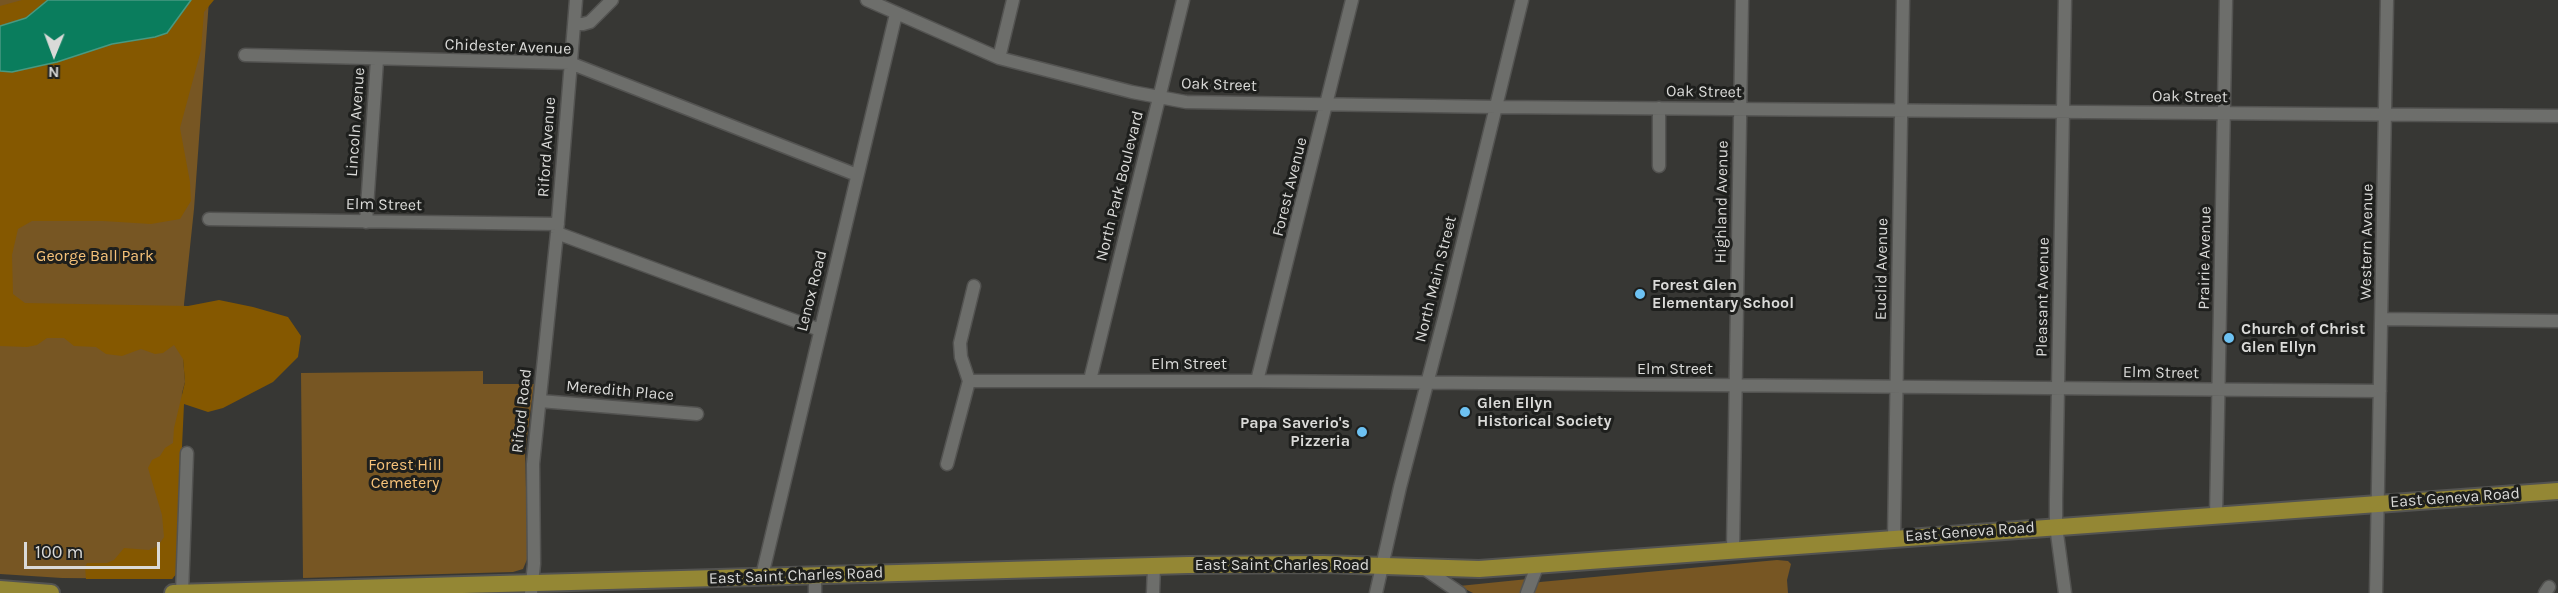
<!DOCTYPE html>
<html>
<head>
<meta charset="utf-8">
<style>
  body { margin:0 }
  #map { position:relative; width:2558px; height:593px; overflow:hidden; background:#373734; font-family:Karla,sans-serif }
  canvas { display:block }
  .north { position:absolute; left:24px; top:24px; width:60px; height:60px; -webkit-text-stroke:4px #1e1f1d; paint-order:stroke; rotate:181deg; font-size:16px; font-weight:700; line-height:24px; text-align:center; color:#dadad8 }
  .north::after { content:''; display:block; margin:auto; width:21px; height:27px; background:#dadad8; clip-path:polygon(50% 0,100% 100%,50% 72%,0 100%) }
  .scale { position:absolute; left:24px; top:542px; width:136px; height:27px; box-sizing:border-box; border:3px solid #dadad8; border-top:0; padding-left:8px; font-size:18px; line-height:21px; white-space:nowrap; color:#dadad8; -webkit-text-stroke:4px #1e1f1d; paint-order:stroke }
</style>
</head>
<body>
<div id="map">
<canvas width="2558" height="593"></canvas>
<div class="north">N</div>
<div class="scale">100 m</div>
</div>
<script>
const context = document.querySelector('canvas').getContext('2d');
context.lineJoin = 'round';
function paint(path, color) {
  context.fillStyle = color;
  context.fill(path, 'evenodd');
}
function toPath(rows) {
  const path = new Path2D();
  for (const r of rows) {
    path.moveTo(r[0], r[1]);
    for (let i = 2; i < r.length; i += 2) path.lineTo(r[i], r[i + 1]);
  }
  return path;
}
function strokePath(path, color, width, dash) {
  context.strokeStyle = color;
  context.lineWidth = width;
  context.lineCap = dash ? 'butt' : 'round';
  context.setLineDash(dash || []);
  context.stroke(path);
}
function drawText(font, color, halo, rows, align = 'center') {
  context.font = font + ' Karla,sans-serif';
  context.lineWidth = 6;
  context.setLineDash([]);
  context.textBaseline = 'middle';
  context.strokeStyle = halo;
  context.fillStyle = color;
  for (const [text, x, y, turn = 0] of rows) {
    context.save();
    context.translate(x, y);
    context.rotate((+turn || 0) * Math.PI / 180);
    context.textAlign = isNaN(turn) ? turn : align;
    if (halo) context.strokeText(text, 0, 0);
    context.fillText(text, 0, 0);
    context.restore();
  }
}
const green = toPath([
  [0,0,209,0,194,209,184,304,183,358,185,382,182,393,177,564,176,574,172,579,62,578,0,574],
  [483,371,483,384,534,384,525,452,528,557,523,569,513,572,303,578,301,373],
  [1777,560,1788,561,1791,564,1787,580,1788,593,1532,593,1537,583,1540,582],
  [1528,579,1523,593,1473,593,1459,586]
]);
const forest = toPath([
  [22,0,48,0,26,18,0,26,0,6],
  [191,0,214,0,204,12,201,50,180,128,190,182,191,201,180,219,151,224,103,221,32,221,18,229,12,255,13,294,25,303,188,306,219,300,253,307,288,317,301,336,298,357,273,382,223,408,208,412,184,404,176,574,172,579,86,579,85,567,87,563,107,563,114,560,124,548,149,550,158,546,164,537,162,515,148,468,152,460,160,456,165,448,173,443,174,428,185,382,183,359,174,345,163,353,155,354,141,349,122,356,106,354,96,347,74,346,64,338,47,338,37,345,27,347,0,346,0,71,12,72,57,62,112,44,155,37,167,33]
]);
const water = toPath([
  [48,0,191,0,167,33,155,37,112,44,57,62,12,72,0,71,0,26,26,18,48,0]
]);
const minor = toPath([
  [867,0,999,58,1132,92,1186,102,1496,107,2558,116],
  [2065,0,2056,499,2056,526,2065,593],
  [574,24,583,24,590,22,612,0],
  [245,55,570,63,857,175],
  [999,58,1013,0],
  [1659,166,1659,108],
  [209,219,558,224],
  [366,222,377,60],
  [557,233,820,330],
  [2382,319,2558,321],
  [1090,380,1183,0],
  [969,381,1257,381,2380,391],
  [969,381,961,357,960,343,974,286],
  [1257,381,1352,0],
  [540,401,697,414],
  [947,464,969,381],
  [2216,516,2226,0],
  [1894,538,1903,0],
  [1733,549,1742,0],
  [1422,567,1460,593],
  [762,576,896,14],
  [182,593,187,453],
  [531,593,534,564,533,464,557,233,576,0],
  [815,593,815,575],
  [1153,593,1154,566],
  [1376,593,1400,487,1447,307,1522,0],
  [1527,593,1538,564],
  [2376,593,2387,0],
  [2545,593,2549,587]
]);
const major = toPath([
  [0,589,51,593],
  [173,593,1188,565,1323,564,1479,569,2558,491]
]);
const markers = [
  [1640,294,6,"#6dc2f3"],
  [2229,338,6,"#6dc2f3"],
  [1465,412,6,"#6dc2f3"],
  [1362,432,6,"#6dc2f3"]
];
const streetNames = [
  ["Chidester Avenue",508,47,2],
  ["Oak Street",1219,85,2],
  ["Oak Street",1704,92,1],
  ["Oak Street",2190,97,1],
  ["Lincoln Avenue",356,122,-86],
  ["Riford Avenue",547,147,-86],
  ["North Park Boulevard",1120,186,-76],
  ["Forest Avenue",1290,187,-76],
  ["Highland Avenue",1722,202,-89],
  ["Elm Street",384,205,1],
  ["Western Avenue",2367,242,-89],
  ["Prairie Avenue",2205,258,-89],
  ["Euclid Avenue",1882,269,-89],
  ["North Main Street",1436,279,-76],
  ["Lenox Road",812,291,-76],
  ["Pleasant Avenue",2043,297,-89],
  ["Elm Street",1189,364],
  ["Elm Street",1675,369],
  ["Elm Street",2161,373,1],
  ["Meredith Place",620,391,5],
  ["Riford Road",522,411,-84],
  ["East Geneva Road",2455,498,-4],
  ["East Geneva Road",1970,532,-4],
  ["East Saint Charles Road",1282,565],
  ["East Saint Charles Road",796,576,-2]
];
const parkNames = [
  ["George Ball Park",95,256],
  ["Forest Hill",405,465],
  ["Cemetery",405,483]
];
const poiNames = [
  ["Forest Glen",1652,285],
  ["Elementary School",1652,303],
  ["Church of Christ",2241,329],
  ["Glen Ellyn",2241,347],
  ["Glen Ellyn",1477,403],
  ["Historical Society",1477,421],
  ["Papa Saverio's",1350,423,"right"],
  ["Pizzeria",1350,441,"right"]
];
paint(green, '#775623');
paint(forest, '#855800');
paint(water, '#0a7d5d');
strokePath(water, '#489982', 1.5);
strokePath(minor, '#535351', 15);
strokePath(major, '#535351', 20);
strokePath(minor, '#6d6e6b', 12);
strokePath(major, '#948734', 16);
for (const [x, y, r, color] of markers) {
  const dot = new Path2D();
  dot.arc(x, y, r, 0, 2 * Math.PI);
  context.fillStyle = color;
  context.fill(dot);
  strokePath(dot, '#1e1f1d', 2);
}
drawText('16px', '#dadad8', '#1e1f1d', streetNames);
drawText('16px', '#f6c279', '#1e1f1d', parkNames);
drawText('bold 16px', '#dadad8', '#1e1f1d', poiNames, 'left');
</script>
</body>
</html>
